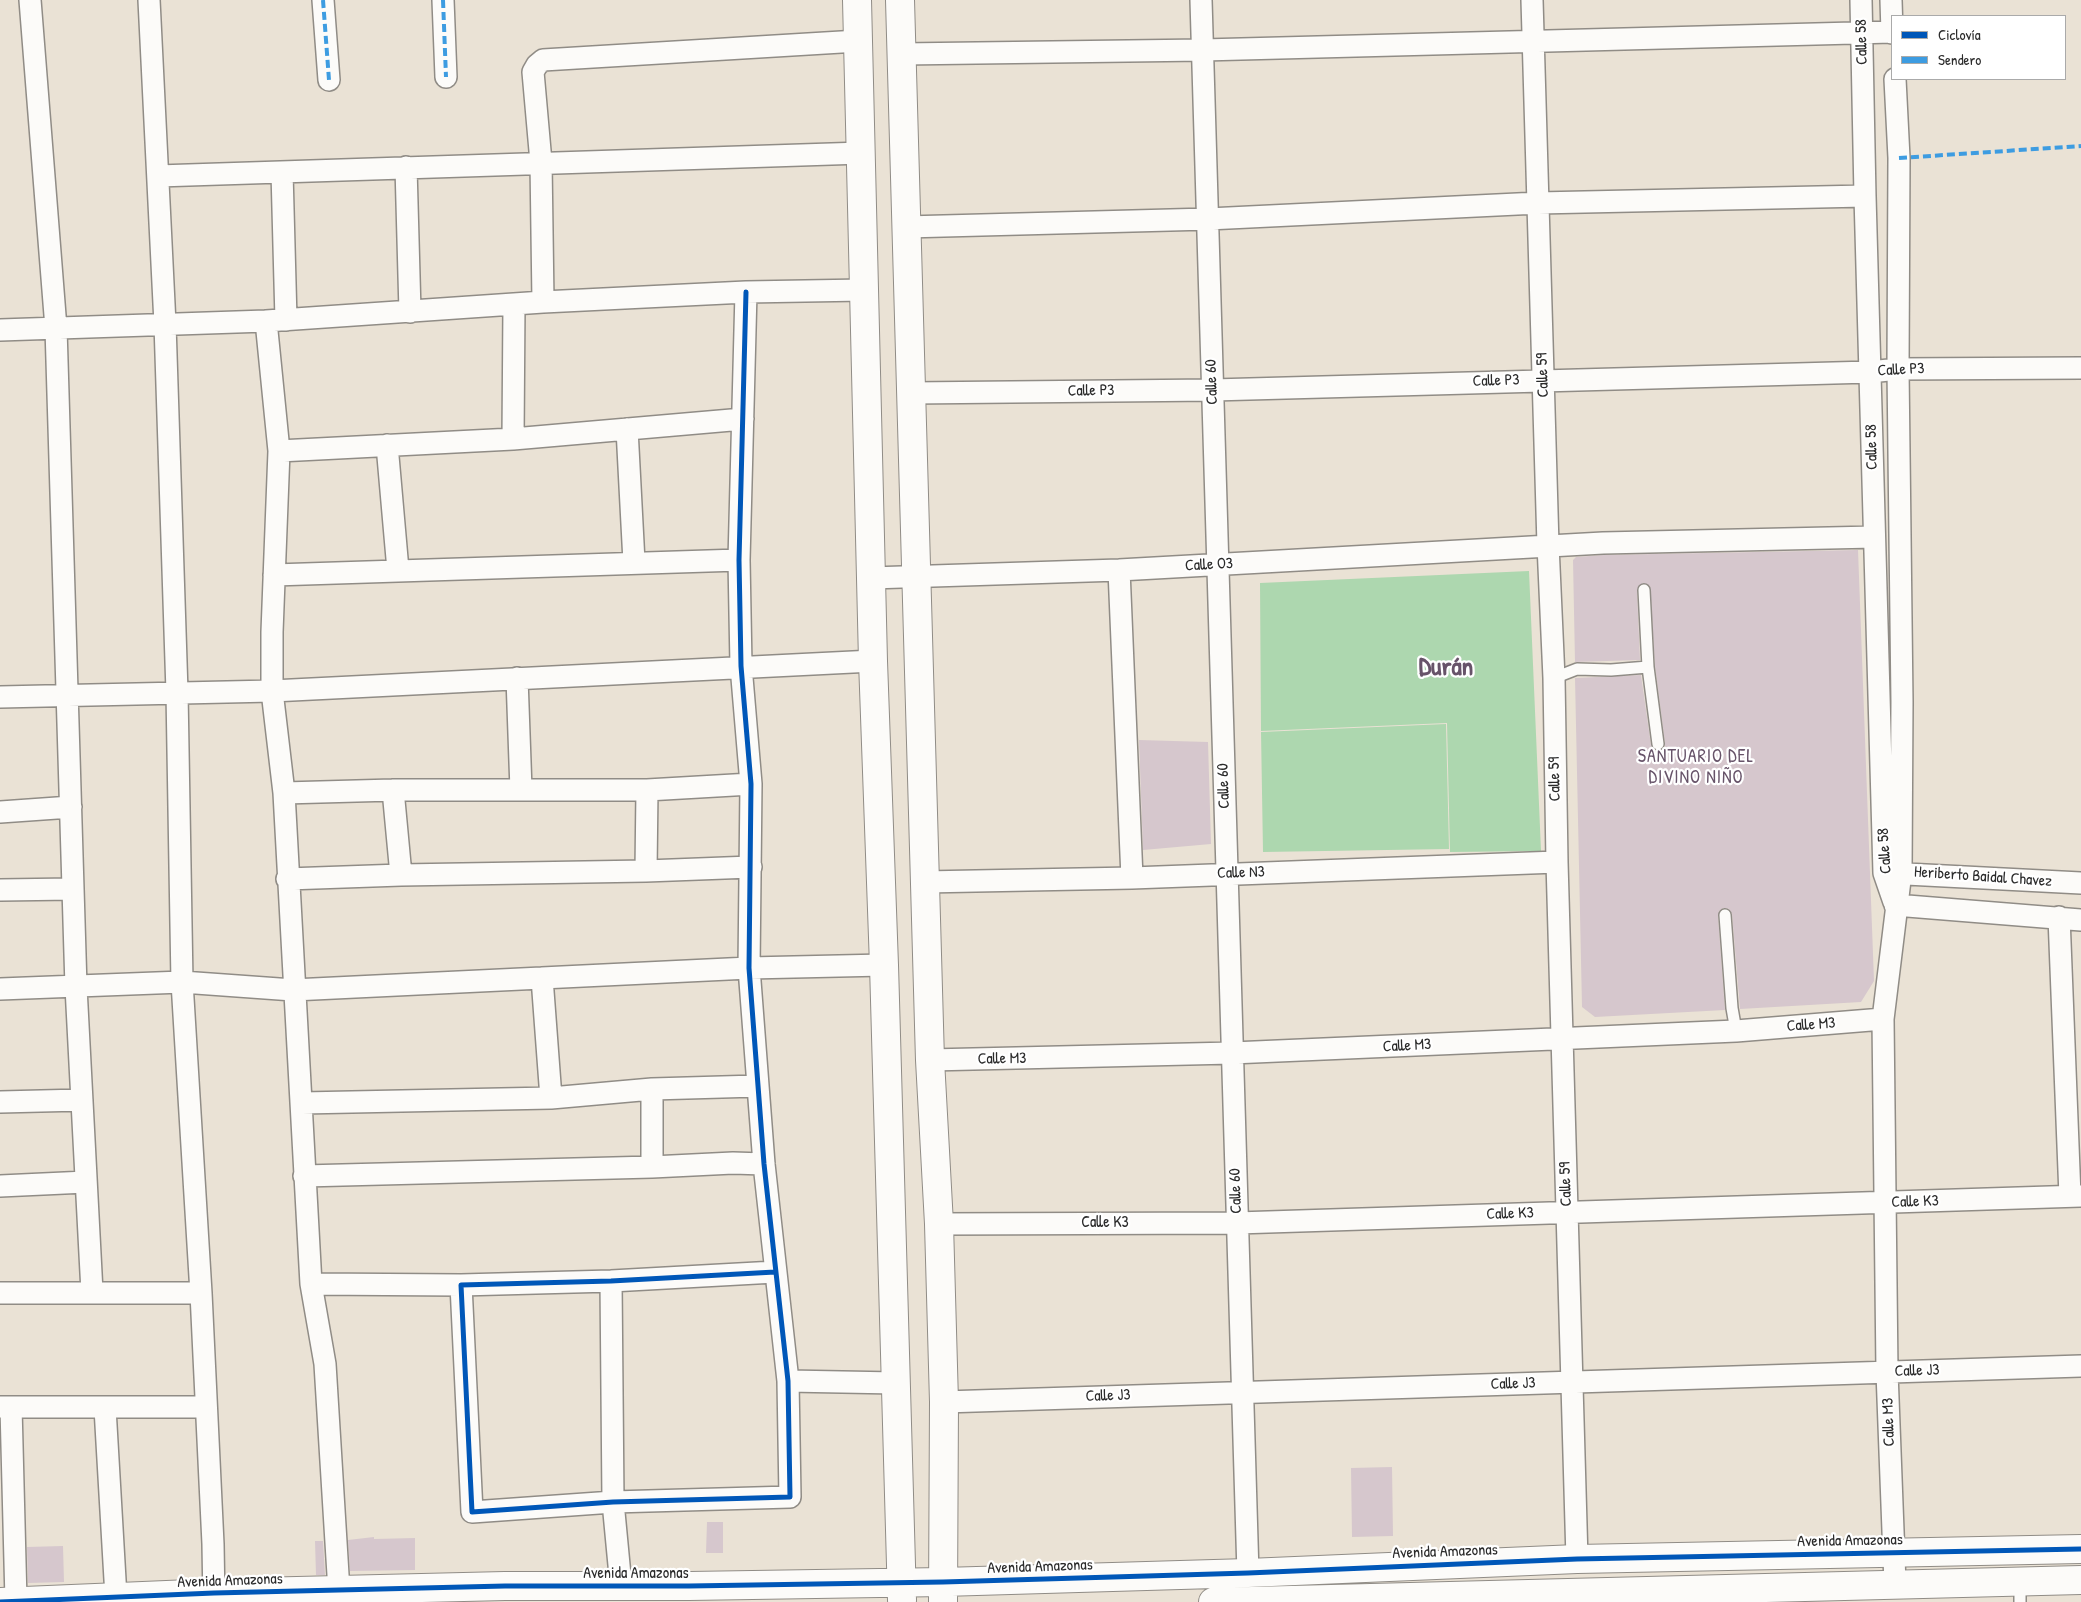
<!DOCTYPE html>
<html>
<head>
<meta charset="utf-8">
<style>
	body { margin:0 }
	#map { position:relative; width:2081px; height:1602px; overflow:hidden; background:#eae2d5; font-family:"Patrick Hand",sans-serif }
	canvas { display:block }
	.legend { position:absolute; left:1891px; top:15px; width:175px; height:65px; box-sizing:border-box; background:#fff; border:1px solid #aaa; margin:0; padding:6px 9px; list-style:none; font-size:15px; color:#2b2b2b }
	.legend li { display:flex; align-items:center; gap:10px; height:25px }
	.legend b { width:25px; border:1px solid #aaa }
</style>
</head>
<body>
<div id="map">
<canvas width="2081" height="1602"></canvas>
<ul class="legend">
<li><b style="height:6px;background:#0057b8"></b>Ciclovía</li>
<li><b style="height:6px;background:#3d9ce1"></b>Sendero</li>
</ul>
</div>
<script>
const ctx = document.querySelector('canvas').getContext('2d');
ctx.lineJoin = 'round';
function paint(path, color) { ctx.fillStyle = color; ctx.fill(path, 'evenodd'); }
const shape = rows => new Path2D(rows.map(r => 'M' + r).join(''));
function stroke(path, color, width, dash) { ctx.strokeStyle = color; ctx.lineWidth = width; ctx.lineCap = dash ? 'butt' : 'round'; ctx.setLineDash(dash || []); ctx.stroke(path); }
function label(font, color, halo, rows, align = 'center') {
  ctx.font = font + ' "Patrick Hand",sans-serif'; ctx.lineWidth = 4.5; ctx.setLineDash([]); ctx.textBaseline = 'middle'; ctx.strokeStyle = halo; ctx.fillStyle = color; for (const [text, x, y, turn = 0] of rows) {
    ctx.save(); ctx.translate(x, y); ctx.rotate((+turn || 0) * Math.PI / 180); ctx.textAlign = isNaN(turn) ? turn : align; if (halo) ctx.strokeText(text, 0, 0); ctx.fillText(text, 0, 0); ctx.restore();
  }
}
const green = shape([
	[1529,571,1541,851,1450,852,1447,723,1261,731,1260,583],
	[1446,724,1449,849,1263,852,1261,732]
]);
const building = shape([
	[1858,550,1874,981,1861,1002,1740,1009,1732,914,1729,909,1724,908,1719,911,1718,916,1725,1010,1595,1017,1582,1007,1575,678,1641,675,1651,745,1655,751,1659,751,1665,747,1665,743,1655,666,1650,586,1643,583,1637,590,1640,660,1575,662,1573,560,1576,557,1603,555],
	[1139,740,1208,742,1211,844,1143,850],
	[1392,1467,1393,1536,1352,1537,1351,1468],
	[707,1522,723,1522,723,1553,706,1553],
	[374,1537,374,1539,415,1538,415,1570,350,1571,348,1540],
	[315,1541,323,1541,325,1575,316,1575],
	[63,1546,64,1582,28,1583,27,1547]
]);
const service = shape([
	[1644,590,1648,667],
	[1554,678,1577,669,1611,670,1648,667,1658,744],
	[1725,915,1732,1008,1736,1031],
	[2020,1602,2020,1582]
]);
const minor = shape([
	[30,0,56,328,76,987,92,1292],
	[149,0,165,324,177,692,182,982,201,1293,213,1544,214,1602],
	[323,0,329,80],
	[443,0,446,77],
	[1201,0,1248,1573],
	[1532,0,1548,545,1554,678,1557,862,1577,1559],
	[1861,0,1865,196,1884,873,1894,902],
	[1891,0,1892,33],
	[902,54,1203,50,1892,32],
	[1895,79,1899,158,1898,369,1902,702,1901,872,1883,1019,1887,1372,1895,1584],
	[406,167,410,312],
	[282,172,286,320],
	[158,176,862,153],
	[906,227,1208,219,1538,203,1865,196],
	[746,292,739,560,741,666,751,784,749,968,764,1164,788,1381,790,1497,613,1502,472,1512,461,1285,611,1281,775,1272],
	[543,302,541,162,533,72,537,65,543,60,858,41],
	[266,321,279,451,272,632,272,691,284,793,311,1284,325,1364,339,1591],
	[0,330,266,321,543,302,746,292,864,290],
	[911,393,1213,390,1870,372,1898,369,2081,368],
	[627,429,634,562],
	[513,439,514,304],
	[387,445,398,570],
	[279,451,513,439,743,419],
	[1119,570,1132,878],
	[274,575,739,560],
	[871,578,1119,570,1603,543,1874,537],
	[517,678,521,790],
	[0,697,272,691,873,661],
	[393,790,401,875,646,871,751,867],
	[647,790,751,784],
	[284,793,393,790,647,790,646,871],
	[0,812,71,807],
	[1887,873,2081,883],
	[287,879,401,875],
	[924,882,1132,878,1557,862],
	[0,890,73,889],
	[1895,905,2081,920],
	[2059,917,2070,1196],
	[542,978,551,1098,652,1089],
	[0,989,182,982,293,990,749,968,884,965],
	[930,1060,1232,1053,1736,1031,1883,1019],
	[0,1102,82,1100],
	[302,1103,551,1098],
	[652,1167,652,1089,757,1086],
	[304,1176,652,1167,733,1163,764,1164],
	[0,1186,86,1182],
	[939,1224,1237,1223,2081,1196],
	[611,1281,613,1502,621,1586],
	[311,1284,461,1285],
	[0,1293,201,1293],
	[788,1381,896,1383],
	[944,1402,2081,1366],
	[0,1407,206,1407],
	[11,1407,16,1601],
	[105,1408,116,1597]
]);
const tertiary = shape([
	[857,0,873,661,884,965,902,1600],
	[900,0,930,1060,939,1224,944,1402,943,1602],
	[0,1602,214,1593,505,1586,689,1586,943,1582,1248,1573,1577,1559,2081,1549],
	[1213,1602,2081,1580]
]);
const quiet = shape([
	[323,0,329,80],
	[443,0,446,77],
	[1899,158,2081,146]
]);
const cycleway = shape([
	[746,292,739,560,741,666,751,784,749,968,764,1164,788,1381,790,1497,613,1502,472,1512,461,1285,611,1281,775,1272],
	[0,1602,214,1593,505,1586,689,1586,943,1582,1248,1573,1577,1559,2081,1549]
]);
const streetNames = [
	["Calle 58",1862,42,-91],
	["Calle P3",1901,370,-3],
	["Calle 59",1543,375,-92],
	["Calle P3",1496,381,-2],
	["Calle 60",1212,382,-92],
	["Calle P3",1091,391,-1],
	["Calle 58",1872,447,-91],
	["Calle O3",1209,565,-3],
	["Calle 59",1555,779,-91],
	["Calle 60",1224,786,-92],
	["Calle 58",1885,851,-94],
	["Calle N3",1241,873,-2],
	["Heriberto Baidal Chavez",1983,877,4],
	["Calle M3",1811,1025,-4],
	["Calle M3",1407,1046,-3],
	["Calle M3",1002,1059,-1],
	["Calle 59",1566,1184,-92],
	["Calle 60",1236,1191,-92],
	["Calle K3",1915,1202,-2],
	["Calle K3",1510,1214,-2],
	["Calle K3",1105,1223],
	["Calle J3",1917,1371,-2],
	["Calle J3",1513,1384,-2],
	["Calle J3",1108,1396,-2],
	["Calle M3",1889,1422,-92],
	["Avenida Amazonas",1850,1541,-1],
	["Avenida Amazonas",1445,1552,-2],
	["Avenida Amazonas",1040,1567,-2],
	["Avenida Amazonas",636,1574],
	["Avenida Amazonas",230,1581,-2]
];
const neighbourhoodNames = [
	["SANTUARIO DEL",1696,757],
	["DIVINO NIÑO",1696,778]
];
const townNames = [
	["Durán",1446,668]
];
paint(green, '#add7af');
paint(building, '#d6c7cd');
stroke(service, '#908c86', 14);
stroke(minor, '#908c86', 24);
stroke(tertiary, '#908c86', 30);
stroke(service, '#fcfbf9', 11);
stroke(minor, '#fcfbf9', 21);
stroke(tertiary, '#fcfbf9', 28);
stroke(quiet, '#3d9ce1', 4, [8, 4]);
stroke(cycleway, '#0057b8', 5);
label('16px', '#2b2b2b', '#fff', streetNames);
ctx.letterSpacing = '1px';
label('18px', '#675369', '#fff', neighbourhoodNames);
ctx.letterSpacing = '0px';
label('bold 26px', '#675369', '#fff', townNames);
</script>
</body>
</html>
